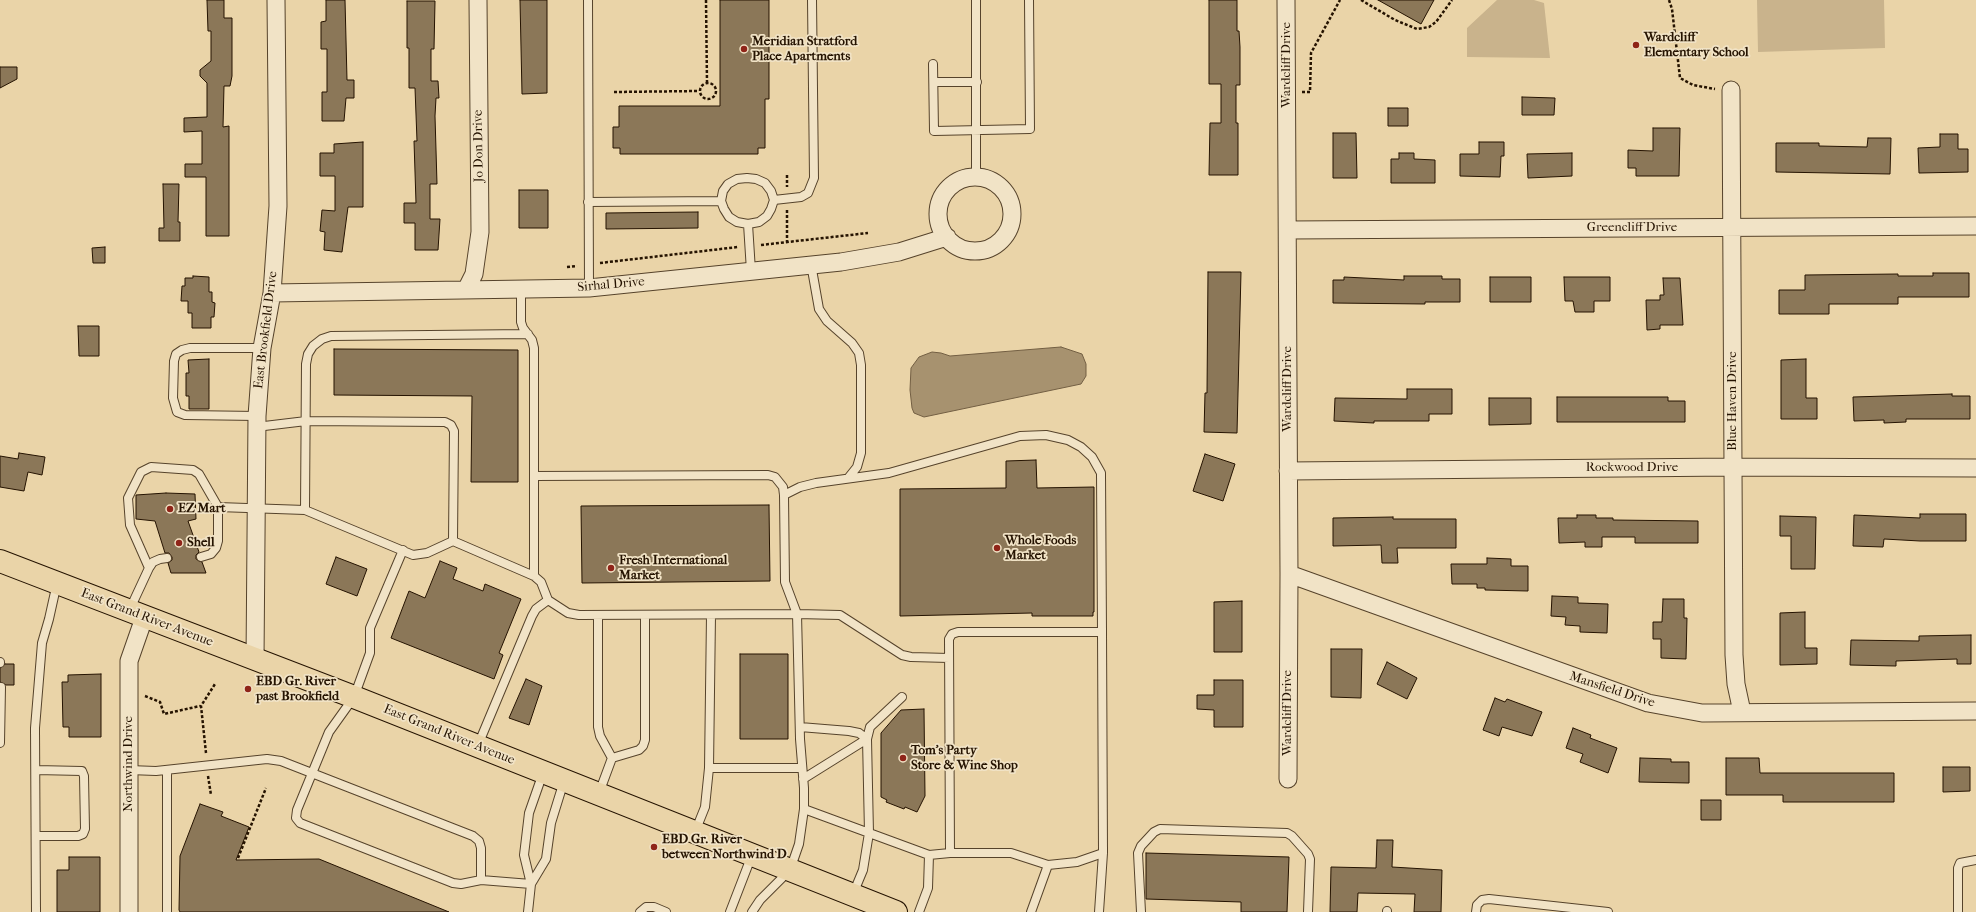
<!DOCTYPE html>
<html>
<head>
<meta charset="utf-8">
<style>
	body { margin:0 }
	canvas { display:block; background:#ead4a8 }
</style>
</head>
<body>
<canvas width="1976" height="912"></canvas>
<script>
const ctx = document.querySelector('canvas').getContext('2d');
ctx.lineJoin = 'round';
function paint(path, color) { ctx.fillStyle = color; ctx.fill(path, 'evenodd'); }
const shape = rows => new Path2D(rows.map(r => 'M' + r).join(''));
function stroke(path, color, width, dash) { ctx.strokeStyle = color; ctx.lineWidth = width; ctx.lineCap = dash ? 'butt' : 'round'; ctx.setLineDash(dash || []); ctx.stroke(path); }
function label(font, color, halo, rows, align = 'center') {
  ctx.font = font + ' "IM FELL French Canon",serif'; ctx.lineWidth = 3.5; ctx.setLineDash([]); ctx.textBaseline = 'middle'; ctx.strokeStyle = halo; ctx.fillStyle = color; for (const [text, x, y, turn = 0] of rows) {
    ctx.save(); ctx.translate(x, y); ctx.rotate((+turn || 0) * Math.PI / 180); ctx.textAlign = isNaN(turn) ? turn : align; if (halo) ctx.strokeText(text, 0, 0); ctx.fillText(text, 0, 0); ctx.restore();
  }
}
const green = shape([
	[1497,0,1534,0,1544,3,1550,58,1467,57,1467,28],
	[1757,0,1884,0,1885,48,1758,52]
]);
const water = shape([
	[1061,347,1082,354,1086,364,1086,376,1081,384,924,417,914,413,912,408,910,390,911,368,919,357,932,352,941,353,950,356,1061,347]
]);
const building = shape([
	[207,0,224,0,224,18,232,18,232,76,230,86,224,86,223,127,229,126,229,236,206,236,206,177,185,177,185,164,202,164,202,131,184,132,184,118,207,117,207,83,200,76,200,70,211,61,211,31,208,31,207,0],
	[326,0,345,0,347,80,354,80,354,98,346,98,344,121,322,121,322,92,327,92,327,49,321,49,321,22,326,21,326,0],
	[520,0,547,0,547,93,522,94,520,0],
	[720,0,769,0,769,99,765,99,765,148,758,148,758,154,620,154,620,148,613,148,613,127,619,127,619,106,720,106,720,0],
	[1209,0,1237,0,1237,31,1239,31,1240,47,1240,85,1236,85,1236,123,1238,123,1238,175,1209,175,1210,123,1221,123,1221,84,1209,84,1209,0],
	[1378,0,1434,0,1421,24,1378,0],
	[407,1,435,1,434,49,431,49,431,81,438,81,439,98,436,98,435,116,437,184,430,184,430,219,440,219,438,250,415,250,415,223,404,223,404,203,416,203,414,141,417,141,415,88,409,88,409,48,407,48,407,1],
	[0,67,17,67,17,79,0,88,0,67],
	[1522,97,1555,98,1554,115,1522,115,1522,97],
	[1388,108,1408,108,1408,126,1388,126,1388,108],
	[1653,128,1680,128,1679,176,1636,176,1636,168,1628,168,1628,150,1653,151,1653,128],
	[1333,133,1356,133,1357,178,1333,178,1333,133],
	[1940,134,1958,134,1958,149,1968,149,1968,172,1919,173,1918,148,1940,147,1940,134],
	[1868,138,1891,138,1890,174,1776,172,1776,143,1819,143,1819,146,1867,147,1868,138],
	[363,142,363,207,348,207,342,252,324,250,325,232,320,231,322,210,335,211,335,176,320,176,320,153,334,153,334,144,363,142],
	[1479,142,1504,142,1504,156,1501,156,1500,177,1460,176,1460,154,1479,154,1479,142],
	[1399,153,1414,153,1414,159,1435,160,1435,183,1391,183,1391,159,1399,159,1399,153],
	[1572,153,1572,176,1528,178,1527,154,1572,153],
	[163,184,179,184,178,222,180,222,180,241,159,241,159,228,164,228,163,184],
	[519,190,548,190,548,228,519,228,519,190],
	[698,212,698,228,606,229,606,213,698,212],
	[105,247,105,263,93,263,92,248,105,247],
	[1208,272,1241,272,1237,433,1204,432,1205,393,1207,393,1208,272],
	[1933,273,1969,273,1969,297,1898,297,1898,304,1829,304,1829,314,1779,314,1779,290,1805,290,1805,275,1898,274,1898,276,1933,276,1933,273],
	[193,276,209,277,209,292,212,292,212,302,215,303,214,317,211,317,211,328,192,328,192,313,188,313,188,301,181,301,182,286,185,286,185,278,193,278,193,276],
	[1404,276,1442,276,1442,279,1460,279,1460,302,1425,302,1425,304,1333,303,1333,280,1344,280,1344,277,1404,280,1404,276],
	[1490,277,1531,277,1531,302,1490,302,1490,277],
	[1564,277,1610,277,1610,301,1594,301,1594,312,1575,312,1573,301,1565,301,1564,277],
	[1663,278,1680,278,1683,325,1660,325,1660,329,1647,330,1646,300,1660,300,1660,295,1664,295,1663,278],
	[78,326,99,326,99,356,79,356,78,326],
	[334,349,518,350,518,482,471,482,472,396,334,395,334,349],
	[209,359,209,409,189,409,189,396,186,396,186,373,189,373,188,360,209,359],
	[1806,359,1806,398,1817,398,1817,419,1781,419,1781,360,1806,359],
	[1407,389,1452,389,1452,414,1429,414,1429,421,1374,421,1374,423,1334,421,1335,398,1407,399,1407,389],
	[1952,394,1952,396,1970,396,1970,419,1906,419,1906,422,1884,423,1884,420,1854,421,1853,397,1952,394],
	[1557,397,1668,397,1668,401,1685,401,1685,422,1557,422,1557,397],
	[1489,398,1531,398,1531,424,1489,425,1489,398],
	[19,453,45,457,42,475,28,472,24,491,0,487,0,456,18,459,19,453],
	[1205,454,1235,464,1223,501,1193,491,1205,454],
	[1036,460,1037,488,1094,487,1094,612,1093,612,1093,616,1032,616,1032,613,900,616,900,489,1006,488,1006,461,1036,460],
	[166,493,195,494,196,519,188,521,199,552,196,555,196,559,202,562,206,573,171,573,168,563,172,560,172,557,169,553,165,553,155,521,136,519,136,495,166,493],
	[769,505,770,581,582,583,581,506,769,505],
	[1920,514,1966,514,1966,541,1920,541,1884,539,1883,547,1853,546,1854,515,1920,518,1920,514],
	[1577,515,1596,515,1596,518,1613,518,1613,520,1698,521,1698,543,1635,543,1635,537,1602,537,1602,547,1585,547,1585,542,1559,543,1558,518,1577,518,1577,515],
	[1780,516,1816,517,1815,569,1791,569,1791,536,1780,536,1780,516],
	[1393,517,1393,519,1456,519,1456,548,1397,548,1398,563,1382,563,1381,545,1333,546,1333,518,1393,517],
	[336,557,367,569,357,596,326,584,336,557],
	[1487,558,1511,559,1511,566,1528,566,1528,591,1485,590,1485,588,1477,588,1477,584,1452,584,1451,564,1487,564,1487,558],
	[440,561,457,568,453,579,483,591,485,584,521,599,499,653,503,655,494,679,391,638,409,591,425,598,440,561],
	[1552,596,1578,597,1578,603,1608,604,1607,633,1580,632,1580,626,1565,625,1566,617,1551,616,1552,596],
	[1663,599,1684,599,1684,618,1687,618,1686,659,1661,658,1661,639,1653,639,1653,622,1662,622,1663,599],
	[1242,601,1242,652,1214,652,1214,602,1242,601],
	[1805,612,1805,648,1817,648,1817,664,1780,665,1780,613,1805,612],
	[1971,635,1971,664,1957,664,1957,659,1896,661,1896,666,1850,665,1851,640,1919,641,1919,636,1971,635],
	[1331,649,1362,649,1361,698,1331,697,1331,649],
	[740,654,788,654,788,739,740,739,740,654],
	[1387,662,1417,678,1407,699,1377,684,1387,662],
	[5,664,14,664,14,685,6,685,0,682,0,668,5,664],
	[101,674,101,737,69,737,69,727,63,727,62,682,68,682,68,675,101,674],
	[526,679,542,686,529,725,509,718,526,679],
	[1214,680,1243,680,1243,727,1214,727,1214,710,1197,709,1197,695,1214,695,1214,680],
	[1495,698,1505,702,1507,699,1542,712,1532,736,1502,727,1499,736,1483,730,1495,698],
	[924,709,925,796,917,812,905,807,904,809,886,802,887,800,881,797,881,733,901,710,924,709],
	[1573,728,1591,735,1590,738,1617,748,1608,773,1580,762,1583,754,1566,748,1573,728],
	[1640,758,1671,759,1671,762,1689,762,1689,783,1639,782,1640,758],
	[1726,758,1759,758,1760,773,1894,773,1894,802,1783,802,1783,795,1726,795,1726,758],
	[1943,767,1970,767,1970,791,1943,792,1943,767],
	[1701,800,1721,800,1721,820,1701,820,1701,800],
	[200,804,223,812,221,816,249,827,236,860,319,859,449,912,180,912,179,910,180,856,200,804],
	[1377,840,1393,840,1392,867,1442,870,1441,912,1414,912,1415,894,1358,893,1357,912,1330,912,1331,867,1376,868,1377,840],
	[1146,853,1289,857,1287,912,1241,912,1241,902,1146,899,1146,853],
	[69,857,100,857,100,912,57,912,57,870,69,870,69,857]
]);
const path = shape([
	[706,0,707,83],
	[1361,0,1395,20,1417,29,1429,27,1436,22,1452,0],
	[1669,0,1672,9,1680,78,1693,85,1715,89],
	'700 91a8 8 0 1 1 16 0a8 8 0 1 1-16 0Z',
	[614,92,699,91],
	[1302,92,1310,92,1311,53,1340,0],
	[787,175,787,187],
	[787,210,787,242],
	[761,245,868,233],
	[600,263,738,247],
	[567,267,577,266],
	[145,696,160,702,164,714,200,706],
	[206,753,201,706,215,684],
	[208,776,211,795],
	[238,858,266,788]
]);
const service = shape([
	[588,0,589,288],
	[976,0,976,177],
	[933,64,934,131,1030,129,1029,0],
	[934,82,977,82],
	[747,178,756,179,765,183,771,191,774,200,771,209,767,216,759,222,748,224,737,222,729,217,724,209,721,201,723,191,728,184,737,179,747,178],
	[774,200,801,197,808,193,814,178,812,0],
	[588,202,721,201],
	[748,224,751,271],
	[811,264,819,309,827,321,852,343,859,353,861,365,861,453,857,467,849,477],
	[521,290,521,322,523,328,532,340,534,348,534,576],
	[257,416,185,415,177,412,173,398,174,361,176,354,182,350,190,348,262,348],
	[256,427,306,421,445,422,451,425,454,431,453,541],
	[784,495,800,487,816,483,889,473,1020,436,1046,435,1068,440,1081,447,1092,457,1101,473,1102,632],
	[305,510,306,364,308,354,313,346,322,339,331,336,528,334],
	[403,550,370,628,370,653,354,697,329,732,297,810,296,818,300,823,453,883,461,884,481,880,531,884],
	[201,557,211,554,216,548,218,541,218,507],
	[149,568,153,562,160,559,167,558],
	[129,611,149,568,130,525,128,498,141,472,151,467,193,470,199,474,218,507,305,510,413,555,427,553,453,541,534,576,541,582,548,600],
	[598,615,598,727,600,736,612,758],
	[0,662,0,663],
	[800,727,849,731,859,733,867,739,869,833,863,870,853,894],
	[0,743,1,687],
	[478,745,532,616,536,609,548,600,568,613,579,615,797,614,785,582,784,495,783,487,775,477,768,475,534,476],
	[709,768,802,768],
	[36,770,82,771,84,776,85,829,83,834,78,836,37,836],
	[129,770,156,771,267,759,281,761,473,836,479,841,481,848,481,880],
	[167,770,167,912],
	[803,779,867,739,870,727,902,697],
	[599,793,612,758,639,750,643,746,645,740,645,615],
	[804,809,929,855,950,853],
	[695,832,705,807,709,768,711,615],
	[1048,865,1077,862,1103,853],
	[531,884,524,855,529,813,543,773],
	[36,912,35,728,42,643,49,619,57,583],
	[528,912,531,884,546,859,551,823,564,781],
	[640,912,646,907,654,907,666,912],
	[730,912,752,855],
	[752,912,760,900,790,870,799,844,804,809,804,788,800,739,797,614,840,615,902,655,911,657,949,658],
	[919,912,928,888,929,855],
	[1031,912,1048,865,1011,853,950,853,949,639,952,634,958,632,1102,632,1103,853,1099,912],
	[1141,912,1138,853,1141,846,1154,832,1160,829,1287,833,1292,836,1308,854,1310,859,1308,912],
	[1387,912,1387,911],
	[1476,912,1477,905,1482,900,1489,899,1608,912],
	[1958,912,1958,868,1960,863,1976,860]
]);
const minor = shape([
	[1286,0,1289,574,1288,779],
	[1731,90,1734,655,1736,684,1742,712],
	'938 214a37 37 0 1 1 74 0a37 37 0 1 1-74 0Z',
	[1288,230,1976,226],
	[466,290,474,274,480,232,478,0],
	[272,293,589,288,841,262,899,252,947,237],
	[1288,471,1733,467,1976,468],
	[1289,574,1648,703,1702,713,1976,711],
	[255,660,257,416,262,348,272,293,278,206,276,0],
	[129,912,129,661,144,618]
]);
const primary = shape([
	[0,561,354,697,896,912]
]);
const markers = [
	[1636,45,4,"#8f2418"],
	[744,49,4,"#8f2418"],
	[170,509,4,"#8f2418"],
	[179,543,4,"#8f2418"],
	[997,548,4,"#8f2418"],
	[611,568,4,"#8f2418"],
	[248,689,4,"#8f2418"],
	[903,758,4,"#8f2418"],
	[654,847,4,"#8f2418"]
];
const poiNames = [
	["Wardcliff",1644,38],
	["Elementary School",1644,53],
	["Meridian Stratford",752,42],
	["Place Apartments",752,57],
	["EZ Mart",178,509],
	["Whole Foods",1005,541],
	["Market",1005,556],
	["Shell",187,543],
	["Fresh International",619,561],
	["Market",619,576],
	["EBD Gr. River",256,682],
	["past Brookfield",256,697],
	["Tom's Party",911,751],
	["Store & Wine Shop",911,766],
	["EBD Gr. River",662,840],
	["between Northwind D",662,855]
];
const streetNames = [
	["Wardcliff Drive",1287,65,-90],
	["Jo Don Drive",479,146,-91],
	["Greencliff Drive",1632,228],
	["Sirhal Drive",611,285,-5],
	["East Brookfield Drive",266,330,-83],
	["Wardcliff Drive",1288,389,-90],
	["Blue Haven Drive",1733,401,-90],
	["Rockwood Drive",1632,468],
	["East Grand River Avenue",147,618,21],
	["Mansfield Drive",1612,690,18],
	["Wardcliff Drive",1288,713,-90],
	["East Grand River Avenue",449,735,22],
	["Northwind Drive",129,764,-90]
];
paint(green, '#c9b38c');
paint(water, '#a7926f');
stroke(water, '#735f43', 1);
paint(building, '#8b7758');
stroke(building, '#251301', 1);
stroke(service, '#56432b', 10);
stroke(minor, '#56432b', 19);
stroke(primary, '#251301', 24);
stroke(path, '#251301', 2.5, [3, 2]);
stroke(service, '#f1e3c6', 8);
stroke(minor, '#f1e3c6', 17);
stroke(primary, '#ead4a8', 22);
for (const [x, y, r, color] of markers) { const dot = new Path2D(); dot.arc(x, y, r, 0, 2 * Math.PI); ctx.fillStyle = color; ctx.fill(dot); stroke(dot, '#f1e3c6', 1.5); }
label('bold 13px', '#251301', '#f1e3c6', poiNames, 'left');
label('13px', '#251301', '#f1e3c6', streetNames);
</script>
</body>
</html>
